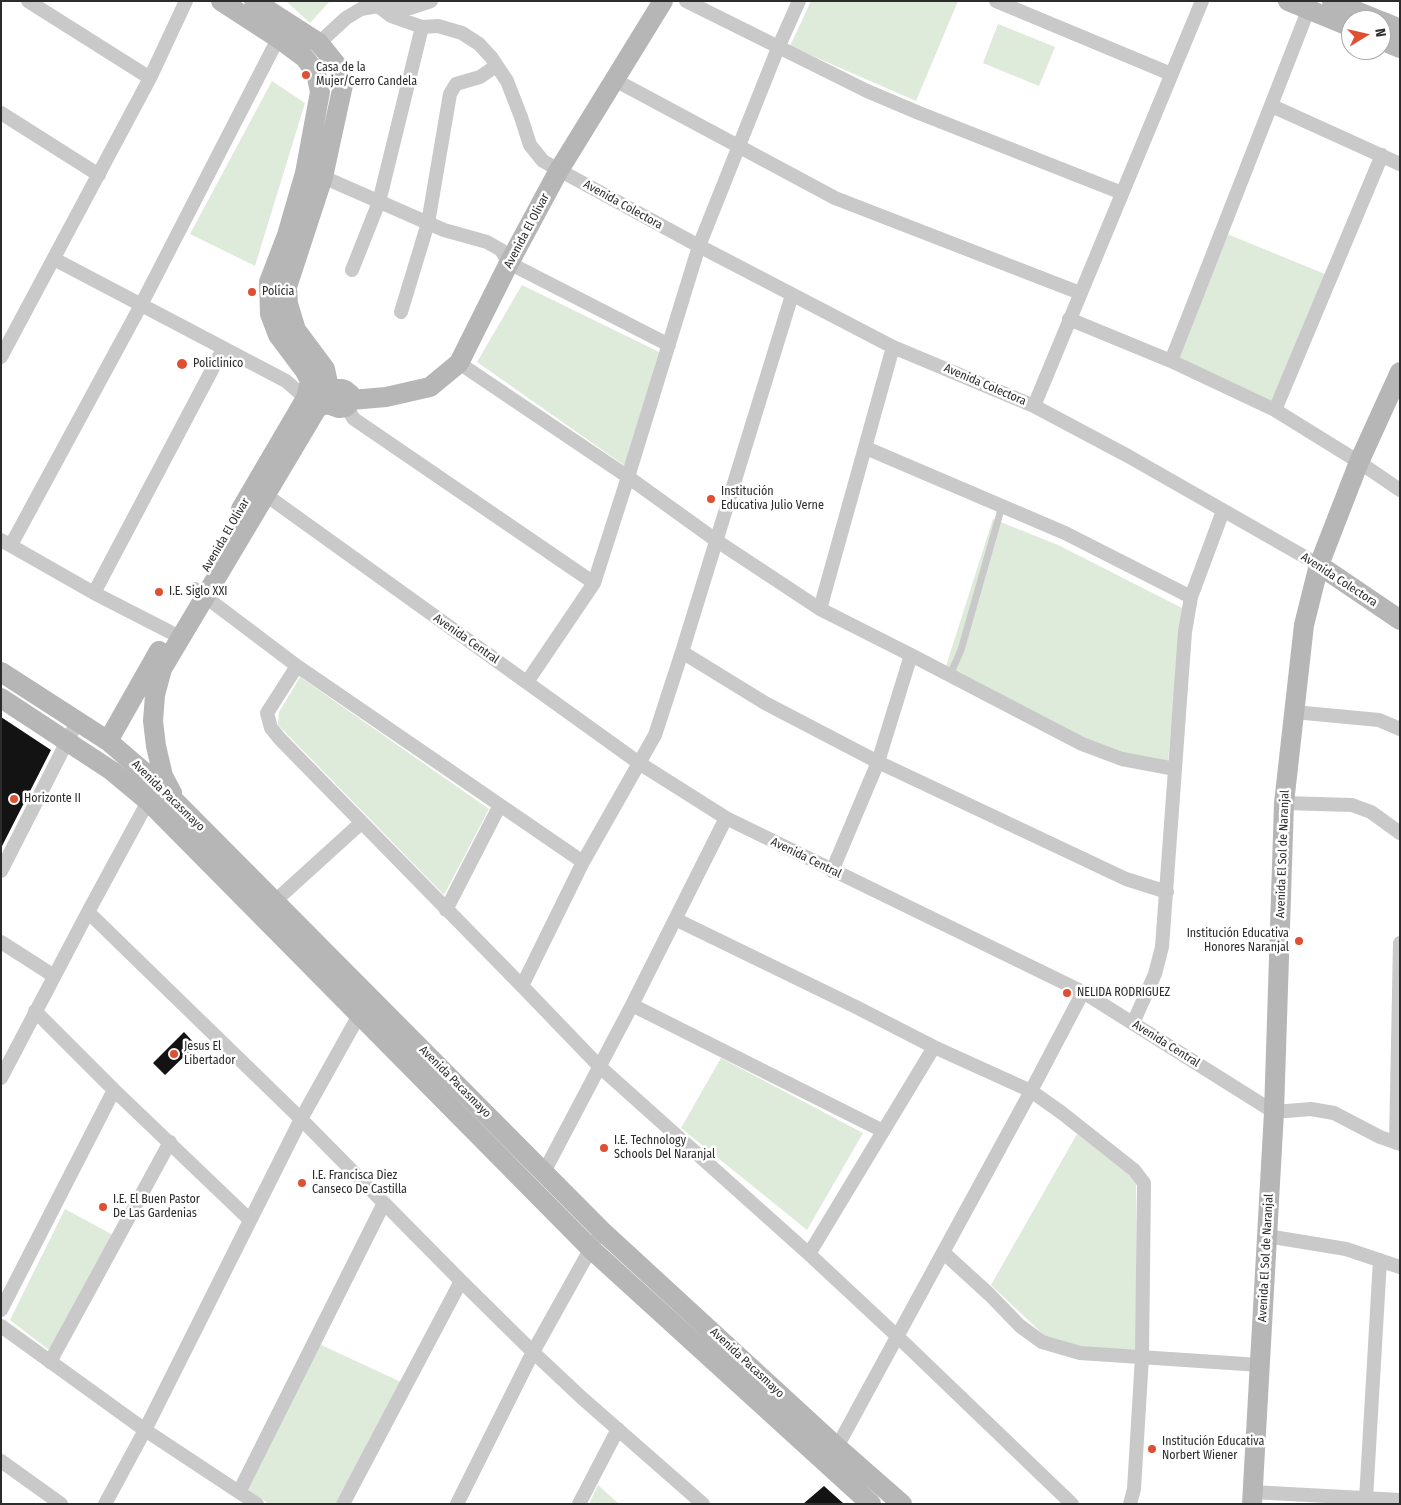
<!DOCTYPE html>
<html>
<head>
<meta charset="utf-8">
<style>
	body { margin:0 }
	#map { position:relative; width:1401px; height:1505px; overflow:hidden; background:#fff; font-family:"Fira Sans Condensed",sans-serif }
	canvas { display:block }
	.frame { position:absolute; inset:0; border:2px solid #2c2c2c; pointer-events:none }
	.north { position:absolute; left:1341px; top:10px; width:50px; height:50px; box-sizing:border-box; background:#fff; border:1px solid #ababab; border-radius:50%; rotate:81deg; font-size:14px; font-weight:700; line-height:20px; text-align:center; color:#2c2c2c }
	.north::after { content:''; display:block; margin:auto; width:18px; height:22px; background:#de4f33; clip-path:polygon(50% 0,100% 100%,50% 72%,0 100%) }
</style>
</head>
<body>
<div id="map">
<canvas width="1401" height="1505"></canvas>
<div class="frame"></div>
<div class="north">N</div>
</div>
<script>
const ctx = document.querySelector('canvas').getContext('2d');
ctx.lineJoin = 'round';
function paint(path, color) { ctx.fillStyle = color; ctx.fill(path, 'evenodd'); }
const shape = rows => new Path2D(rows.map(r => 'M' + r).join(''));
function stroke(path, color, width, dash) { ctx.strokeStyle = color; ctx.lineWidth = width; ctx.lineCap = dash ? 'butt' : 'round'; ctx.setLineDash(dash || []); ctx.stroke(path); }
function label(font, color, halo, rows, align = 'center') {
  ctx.font = font + ' "Fira Sans Condensed",sans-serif'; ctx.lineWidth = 5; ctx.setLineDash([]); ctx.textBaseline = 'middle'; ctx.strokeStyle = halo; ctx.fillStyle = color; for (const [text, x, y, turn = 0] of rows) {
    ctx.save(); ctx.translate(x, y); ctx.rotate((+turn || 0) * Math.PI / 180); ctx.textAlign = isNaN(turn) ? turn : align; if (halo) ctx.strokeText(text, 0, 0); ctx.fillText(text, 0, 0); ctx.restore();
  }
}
const green = shape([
	[286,1,330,1,310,23],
	[811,1,958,1,916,101,790,46],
	[998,24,1055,47,1039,86,983,63],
	[272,81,305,103,255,266,190,234],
	[1227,234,1325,274,1271,402,1179,359],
	[522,285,659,352,625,466,477,362],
	[993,519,1058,545,1182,608,1168,761,1125,753,1083,738,946,666],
	[300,677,489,809,444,895,278,725,279,712],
	[721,1058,863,1133,807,1230,681,1128],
	[1077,1134,1128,1174,1136,1184,1137,1350,1079,1347,1046,1337,991,1285],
	[65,1209,113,1235,53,1353,10,1320],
	[319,1344,401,1382,335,1504,269,1504,247,1489],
	[598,1485,619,1504,589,1504]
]);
const building = shape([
	[1,717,51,750,1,848],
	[184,1032,196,1045,165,1075,153,1063],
	[824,1486,844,1504,803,1504]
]);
const lane = shape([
	[950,675,961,650,1002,506]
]);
const street = shape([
	[28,1,150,78],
	[686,1,867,91,919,113,1122,193],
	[996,1,1171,74],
	[378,6,391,16,422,27,438,26,462,33,479,44,491,57,507,81,521,117,530,145,543,161,559,170,699,246,893,347,1034,406,1128,456,1319,565],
	[319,43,346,18,361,9,378,6,410,8,431,1],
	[615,80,835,198,1080,293],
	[1272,106,1400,164],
	[1,113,99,175],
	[323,177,444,230,487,242,501,250,509,263,669,345],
	[54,259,286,381,310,402],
	[352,270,379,202,422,27],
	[401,312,428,223,450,94,456,84,480,77,496,66],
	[1069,319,1171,361,1275,410,1359,462,1400,490],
	[1,357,150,78,186,1],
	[1171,361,1311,3],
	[459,363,628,477,717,541,820,609,911,655,1082,744,1122,759,1175,769],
	[1034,406,1202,1],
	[346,407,354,419,594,583],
	[1275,410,1382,155],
	[866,448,1065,533,1191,597],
	[259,490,639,763,726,818,1083,992,1274,1112,1311,1109,1334,1113,1380,1137,1400,1144],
	[1,540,94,593,170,632],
	[11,545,141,305,282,31],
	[195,589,297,666,583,862],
	[94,593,223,349],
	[820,609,893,347],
	[682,652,765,703,878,762,1126,879,1167,892],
	[297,666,267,713,271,728,280,739,522,986,600,1067,809,1254,898,1337,1072,1504],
	[527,682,594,583,628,477,699,246,778,48,799,1],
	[1294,712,1379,720,1400,729],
	[1284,803,1352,805,1371,812,1400,833],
	[1,871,77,722],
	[832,871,878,762,911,655],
	[275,901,361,823],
	[446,910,500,805],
	[88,912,301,1119,461,1281,533,1352,582,1398,703,1504],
	[675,919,856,1007,934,1047,1031,1091,1062,1113,1134,1170,1144,1183,1142,1357,1134,1489,1130,1504],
	[1,942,54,976],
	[522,986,583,862,655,735,682,652,792,295],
	[632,1005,883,1131],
	[35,1011,114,1090,250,1220],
	[1133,1023,1155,974,1162,947,1185,632,1191,597,1223,511],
	[1,1078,88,912,152,794],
	[1396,1143,1400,943],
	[544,1172,632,1005,726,818],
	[1267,1236,1346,1249,1400,1267],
	[944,1253,990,1295,1020,1326,1042,1342,1080,1353,1260,1365],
	[809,1254,934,1047],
	[1,1310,114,1090],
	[1,1326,145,1430,257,1504],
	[50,1362,170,1142],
	[837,1447,1031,1091,1083,992],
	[1,1461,61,1504],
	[239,1492,384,1203],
	[1252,1492,1400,1500],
	[1366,1499,1380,1260],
	[105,1504,145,1430,301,1119,363,1008],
	[343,1504,461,1281],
	[457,1504,533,1352,595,1241],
	[579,1504,618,1429]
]);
const secondary = shape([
	[221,1,278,38,305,58,316,73,320,92,305,173,287,235,269,282,270,314,278,335,305,371,310,381,306,398,241,509],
	[1288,1,1351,27],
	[1332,1,1378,20],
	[1381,21,1400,29],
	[1381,40,1400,48],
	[314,393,322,389,342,389,345,390,350,394,350,403,346,407,339,408,328,404,318,407],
	[351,400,386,397,430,387,459,363,509,263,559,170,663,1],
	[1319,565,1400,620],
	[1,672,108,741,157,783,601,1230,837,1447,902,1504],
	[1,698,112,771,148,801,590,1248,871,1504],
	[108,741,159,651],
	[172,793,163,776,156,746,153,721,155,695,162,669,322,400,328,383,325,369,296,330,288,304,287,287,323,177,343,85,340,69,319,43,254,1],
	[1252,1504,1274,1112,1284,803,1304,625,1319,565,1359,462,1400,372]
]);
const markers = [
	[306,75,5,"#de4f33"],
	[252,292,5,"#de4f33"],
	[182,364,6,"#de4f33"],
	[711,499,5,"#de4f33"],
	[159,592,5,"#de4f33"],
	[14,799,5,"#de4f33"],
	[1299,941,5,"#de4f33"],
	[1067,993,5,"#de4f33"],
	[174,1054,5,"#de4f33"],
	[604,1148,5,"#de4f33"],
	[302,1183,5,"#de4f33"],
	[103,1207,5,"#de4f33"],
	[1152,1449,5,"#de4f33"]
];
const poiNames = [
	["Casa de la",316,68],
	["Mujer/Cerro Candela",316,82],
	["Policia",262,292],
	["Policlinico",193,364],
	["Institución",721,492],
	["Educativa Julio Verne",721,506],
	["I.E. Siglo XXI",169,592],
	["Horizonte II",24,799],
	["Institución Educativa",1289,934,"right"],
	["Honores Naranjal",1289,948,"right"],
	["NELIDA RODRIGUEZ",1077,993],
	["Jesus El",184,1047],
	["Libertador",184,1061],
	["I.E. Technology",614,1141],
	["Schools Del Naranjal",614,1155],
	["I.E. Francisca Diez",312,1176],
	["Canseco De Castilla",312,1190],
	["I.E. El Buen Pastor",113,1200],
	["De Las Gardenias",113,1214],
	["Institución Educativa",1162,1442],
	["Norbert Wiener",1162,1456]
];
const streetNames = [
	["Avenida Colectora",623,205,29],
	["Avenida El Olivar",527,231,-62],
	["Avenida Colectora",985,385,23],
	["Avenida El Olivar",226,535,-60],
	["Avenida Colectora",1339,580,33],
	["Avenida Central",466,639,35],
	["Avenida Pacasmayo",168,796,44],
	["Avenida El Sol de Naranjal",1283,854,-88],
	["Avenida Central",806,858,26],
	["Avenida Central",1166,1044,32],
	["Avenida Pacasmayo",455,1082,45],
	["Avenida El Sol de Naranjal",1266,1258,-87],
	["Avenida Pacasmayo",747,1363,43]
];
paint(green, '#deeada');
paint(building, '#131313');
stroke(lane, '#c9c9c9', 7);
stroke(street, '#c9c9c9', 14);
stroke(secondary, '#b6b6b6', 20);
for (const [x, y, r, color] of markers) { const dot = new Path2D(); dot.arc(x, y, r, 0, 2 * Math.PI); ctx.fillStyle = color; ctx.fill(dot); stroke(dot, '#fff', 2); }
label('12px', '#2c2c2c', '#fff', poiNames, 'left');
label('12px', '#2c2c2c', '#fff', streetNames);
</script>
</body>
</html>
